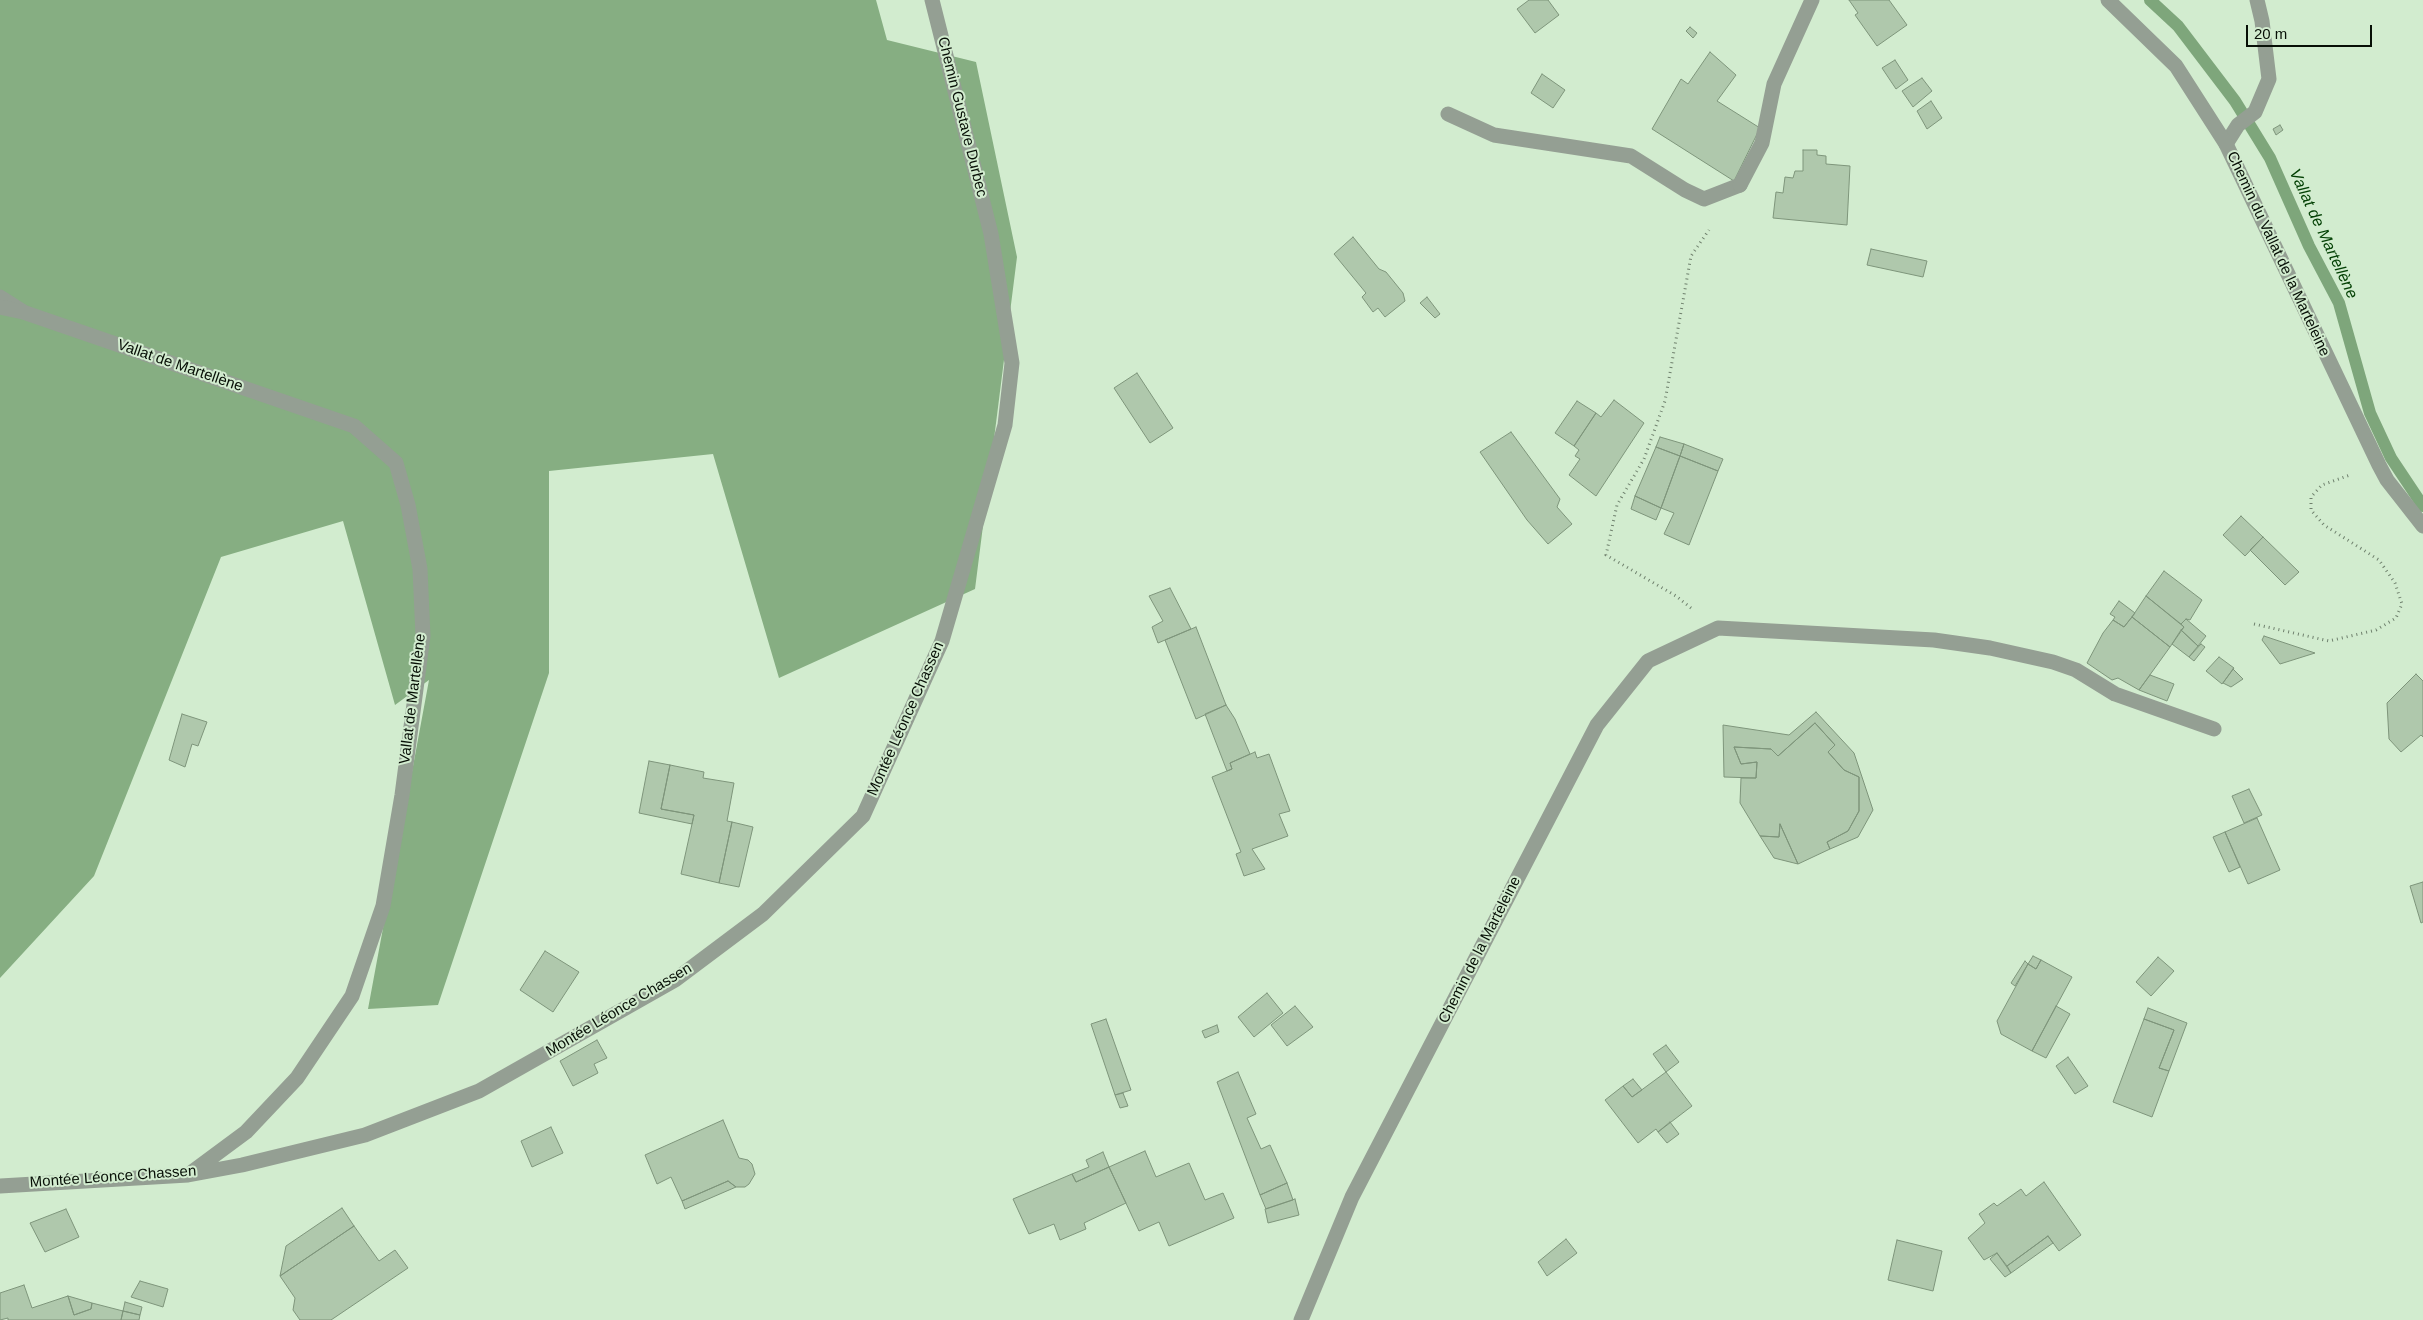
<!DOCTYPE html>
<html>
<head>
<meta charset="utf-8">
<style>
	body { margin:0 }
	#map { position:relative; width:2423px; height:1320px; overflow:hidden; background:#d2eccf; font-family:Helvetica,sans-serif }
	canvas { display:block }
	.scale { position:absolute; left:2246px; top:25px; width:126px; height:22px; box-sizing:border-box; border:2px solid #070f06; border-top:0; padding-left:6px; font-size:15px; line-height:18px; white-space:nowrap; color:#070f06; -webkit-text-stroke:4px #d2eccf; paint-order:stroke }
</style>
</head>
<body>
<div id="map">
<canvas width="2423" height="1320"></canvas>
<div class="scale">20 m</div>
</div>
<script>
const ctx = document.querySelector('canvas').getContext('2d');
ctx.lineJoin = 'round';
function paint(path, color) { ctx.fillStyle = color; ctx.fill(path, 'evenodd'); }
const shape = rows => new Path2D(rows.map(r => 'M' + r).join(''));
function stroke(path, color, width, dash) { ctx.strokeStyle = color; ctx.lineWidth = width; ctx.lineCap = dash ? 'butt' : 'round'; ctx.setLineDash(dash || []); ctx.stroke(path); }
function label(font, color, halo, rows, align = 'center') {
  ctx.font = font + ' Helvetica,sans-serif'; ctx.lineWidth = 4; ctx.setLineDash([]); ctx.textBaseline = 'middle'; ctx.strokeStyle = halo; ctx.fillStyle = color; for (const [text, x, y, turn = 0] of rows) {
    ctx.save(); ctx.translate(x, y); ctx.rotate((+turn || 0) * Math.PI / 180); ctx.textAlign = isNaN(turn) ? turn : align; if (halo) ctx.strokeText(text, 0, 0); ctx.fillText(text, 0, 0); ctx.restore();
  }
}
const forest = shape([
	[0,0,876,0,887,40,976,62,1017,257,975,589,779,678,713,454,549,471,549,673,438,1005,368,1009,429,680,395,705,343,521,221,557,94,876,0,978]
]);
const stream = shape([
	[2150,0,2178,26,2235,101,2270,158,2309,246,2339,303,2370,413,2391,458,2423,506]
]);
const building = shape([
	[1529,0,1548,0,1559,15,1535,33,1517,9,1529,0],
	[1849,0,1889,0,1907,25,1877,46,1855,15,1858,13,1849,0],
	[1690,27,1697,33,1693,38,1686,31,1690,27],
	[1710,52,1736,75,1717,101,1760,128,1734,181,1652,129,1681,79,1688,84,1710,52],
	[1895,60,1908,80,1896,89,1882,68,1895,60],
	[1542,74,1565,90,1553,108,1531,93,1542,74],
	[1922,78,1932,91,1913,107,1902,91,1922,78],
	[1931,101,1942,118,1927,129,1917,111,1931,101],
	[2280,125,2283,130,2276,135,2273,129,2280,125],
	[1803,150,1817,150,1817,155,1826,156,1826,164,1850,166,1847,225,1773,218,1776,192,1783,193,1785,177,1793,178,1795,171,1803,171,1803,150],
	[1353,237,1379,269,1386,272,1403,293,1405,301,1385,317,1378,308,1373,312,1362,297,1366,293,1334,254,1353,237],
	[1871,249,1927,261,1923,277,1867,265,1871,249],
	[1427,297,1440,314,1435,318,1420,303,1427,297],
	[1137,373,1173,428,1150,443,1114,388,1137,373],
	[1614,400,1644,423,1596,496,1569,475,1580,459,1575,456,1579,450,1574,446,1596,413,1601,417,1614,400],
	[1577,401,1596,413,1574,446,1555,433,1577,401],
	[1511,432,1560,499,1557,507,1572,524,1548,544,1527,520,1480,452,1511,432],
	[1660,437,1684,444,1680,456,1656,447,1660,437],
	[1684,444,1723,459,1718,471,1680,456,1684,444],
	[1656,447,1680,456,1661,508,1635,496,1656,447],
	[1680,456,1718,471,1689,545,1664,534,1674,513,1661,508,1680,456],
	[1635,496,1661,508,1656,520,1631,509,1635,496],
	[2241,516,2263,537,2245,556,2223,535,2241,516],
	[2263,537,2299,572,2285,585,2250,550,2263,537],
	[2164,571,2202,600,2190,620,2186,619,2181,624,2146,596,2164,571],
	[1170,588,1191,629,1158,643,1152,627,1163,621,1149,596,1170,588],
	[2146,596,2184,627,2170,647,2132,617,2146,596],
	[2119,601,2135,613,2124,627,2113,620,2115,617,2110,614,2119,601],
	[2132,617,2170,647,2139,690,2118,678,2112,680,2087,663,2103,633,2113,620,2124,627,2132,617],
	[2186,619,2206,636,2198,646,2181,630,2184,627,2181,624,2186,619],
	[1196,627,1226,705,1196,719,1165,640,1196,627],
	[2181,630,2198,646,2189,657,2172,644,2181,630],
	[2264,636,2315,653,2280,664,2262,640,2264,636],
	[2201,644,2205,647,2194,661,2189,657,2201,644],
	[2219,657,2234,668,2222,684,2206,671,2219,657],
	[2233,669,2243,679,2231,687,2223,683,2233,669],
	[2416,674,2423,681,2423,737,2421,735,2401,752,2389,739,2387,703,2416,674],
	[2150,675,2174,684,2167,701,2139,690,2150,675],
	[1226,705,1235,719,1250,754,1230,763,1232,769,1227,771,1205,714,1226,705],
	[1816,712,1854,753,1873,810,1858,837,1830,849,1827,842,1848,831,1859,811,1859,777,1844,770,1828,752,1835,745,1815,723,1778,756,1771,749,1734,747,1741,764,1757,762,1756,778,1724,777,1723,725,1789,735,1816,712],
	[182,714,207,722,198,746,192,744,185,767,169,760,182,714],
	[1815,723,1835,745,1828,752,1844,770,1859,777,1859,811,1848,831,1827,842,1830,849,1798,864,1780,824,1779,837,1760,836,1740,803,1741,778,1756,778,1757,762,1741,764,1734,747,1771,749,1778,756,1815,723],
	[1255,752,1257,758,1269,754,1290,811,1279,814,1288,836,1252,849,1265,869,1244,876,1236,854,1241,852,1212,777,1232,769,1230,763,1255,752],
	[649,761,670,765,661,809,694,815,692,824,639,813,649,761],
	[670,765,704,772,703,778,734,783,727,821,732,822,719,883,681,874,694,815,661,809,670,765],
	[2249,789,2262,815,2244,823,2232,796,2249,789],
	[2257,818,2280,870,2248,884,2225,832,2257,818],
	[732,822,753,827,739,887,719,883,732,822],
	[1780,824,1798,864,1774,858,1760,836,1779,837,1780,824],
	[2225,832,2240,867,2229,872,2213,837,2225,832],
	[2423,882,2423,922,2421,923,2410,886,2423,882],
	[545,951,579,972,553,1012,520,990,545,951],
	[2033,956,2041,960,2036,969,2028,964,2033,956],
	[2158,957,2174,971,2151,996,2136,982,2158,957],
	[2041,960,2072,977,2032,1051,2001,1034,1997,1021,2028,964,2036,969,2041,960],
	[2025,961,2028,964,2015,986,2011,983,2025,961],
	[1267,993,1283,1013,1254,1037,1238,1017,1267,993],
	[1295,1006,1313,1027,1287,1046,1271,1025,1295,1006],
	[2056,1006,2070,1014,2046,1058,2032,1051,2056,1006],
	[2148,1008,2187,1023,2169,1071,2159,1068,2174,1030,2144,1019,2148,1008],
	[1106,1019,1131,1090,1115,1095,1091,1024,1106,1019],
	[2144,1019,2174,1030,2159,1068,2169,1071,2152,1117,2113,1102,2144,1019],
	[1217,1025,1219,1032,1205,1038,1202,1031,1217,1025],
	[597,1040,607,1058,594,1064,598,1073,573,1086,560,1061,597,1040],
	[1666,1045,1679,1062,1666,1072,1653,1054,1666,1045],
	[2068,1057,2088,1086,2075,1094,2056,1066,2068,1057],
	[1238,1072,1256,1114,1247,1118,1261,1149,1270,1145,1287,1183,1260,1195,1217,1082,1238,1072],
	[1666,1072,1692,1106,1658,1132,1656,1129,1638,1143,1605,1100,1623,1086,1632,1097,1666,1072],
	[1633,1079,1642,1090,1632,1097,1623,1086,1633,1079],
	[1123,1093,1128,1106,1120,1108,1115,1095,1123,1093],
	[723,1120,739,1158,748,1160,752,1164,755,1174,749,1184,745,1187,736,1187,728,1181,682,1201,671,1177,657,1184,645,1155,723,1120],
	[1670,1122,1679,1134,1667,1143,1658,1132,1670,1122],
	[551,1127,563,1153,532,1167,521,1141,551,1127],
	[1145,1151,1156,1177,1189,1163,1205,1200,1223,1193,1234,1218,1169,1246,1159,1222,1139,1231,1109,1167,1145,1151],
	[1103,1152,1109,1167,1076,1182,1072,1174,1089,1167,1086,1160,1103,1152],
	[1109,1167,1126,1203,1084,1223,1086,1229,1060,1240,1054,1224,1029,1234,1013,1199,1072,1174,1076,1182,1109,1167],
	[728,1181,736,1187,685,1209,682,1201,728,1181],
	[2044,1182,2081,1235,2059,1251,2048,1236,2007,1266,1997,1253,1984,1260,1968,1238,1985,1223,1979,1214,1994,1203,1997,1206,2021,1189,2026,1196,2044,1182],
	[1287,1183,1293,1200,1266,1209,1260,1195,1287,1183],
	[1295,1199,1299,1215,1268,1223,1265,1209,1295,1199],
	[342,1208,354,1226,280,1276,286,1246,342,1208],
	[66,1209,79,1237,45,1252,30,1223,66,1209],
	[354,1226,379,1261,395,1250,408,1268,331,1320,300,1320,293,1310,295,1298,280,1276,354,1226],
	[2048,1236,2053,1243,2011,1273,2007,1266,2048,1236],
	[1566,1239,1577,1253,1547,1276,1538,1262,1566,1239],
	[1897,1240,1942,1251,1933,1291,1888,1280,1897,1240],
	[1997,1253,2011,1273,2005,1277,1990,1259,1997,1253],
	[140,1281,168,1289,163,1307,131,1297,140,1281],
	[24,1285,32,1308,68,1296,74,1315,91,1309,92,1303,123,1311,121,1320,8,1320,8,1318,0,1320,0,1293,24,1285],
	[68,1296,92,1303,91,1309,74,1315,68,1296],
	[125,1302,142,1307,140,1315,123,1311,125,1302],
	[123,1311,140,1315,139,1320,121,1320,123,1311]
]);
const path = shape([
	[1691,608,1676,596,1606,555,1617,505,1644,459,1665,401,1691,256,1709,230],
	[2254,624,2329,641,2376,630,2396,618,2402,604,2395,583,2379,560,2324,525,2311,510,2311,497,2322,485,2350,475]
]);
const lane = shape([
	[1448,114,1494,135,1631,156,1685,190,1704,199,1740,185],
	[2226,144,2238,125,2255,112,2269,79,2262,21,2257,0],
	[0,297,22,311]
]);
const street = shape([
	[2108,0,2176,66,2226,144,2379,465,2387,480,2423,526],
	[1740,185,1762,143,1774,84,1812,0],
	[0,307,23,312,354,426,396,463,408,505,420,569,423,636,402,795,383,906,352,996,297,1078,246,1132,192,1172],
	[0,1186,188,1175,242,1165,365,1135,479,1091,675,980,763,914,863,816,942,641,1005,425,1012,363,991,234,932,0],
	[1301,1320,1352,1197,1597,725,1648,661,1718,628,1934,640,1990,648,2053,662,2076,670,2115,694,2214,729]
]);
const streetNames = [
	["Chemin Gustave Durbec",962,117,76],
	["Chemin du Vallat de la Marteleine",2278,254,65],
	["Vallat de Martellène",180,366,19],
	["Vallat de Martellène",413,699,-83],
	["Montée Léonce Chassen",906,719,-66],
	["Chemin de la Marteleine",1480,950,-63],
	["Montée Léonce Chassen",619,1010,-31],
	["Montée Léonce Chassen",113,1177,-4]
];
const waterNames = [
	["Vallat de Martellène",2323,234,65]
];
paint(forest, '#86ae82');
stroke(stream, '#7ea67b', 12);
paint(building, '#afc8ac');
stroke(building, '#7e957b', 1);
stroke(path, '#6f806d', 3, [1, 4]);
stroke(lane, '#949f93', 15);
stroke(street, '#949f93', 15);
label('15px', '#070f06', '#d2eccf', streetNames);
label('italic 16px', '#044105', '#d2eccf', waterNames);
</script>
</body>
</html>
